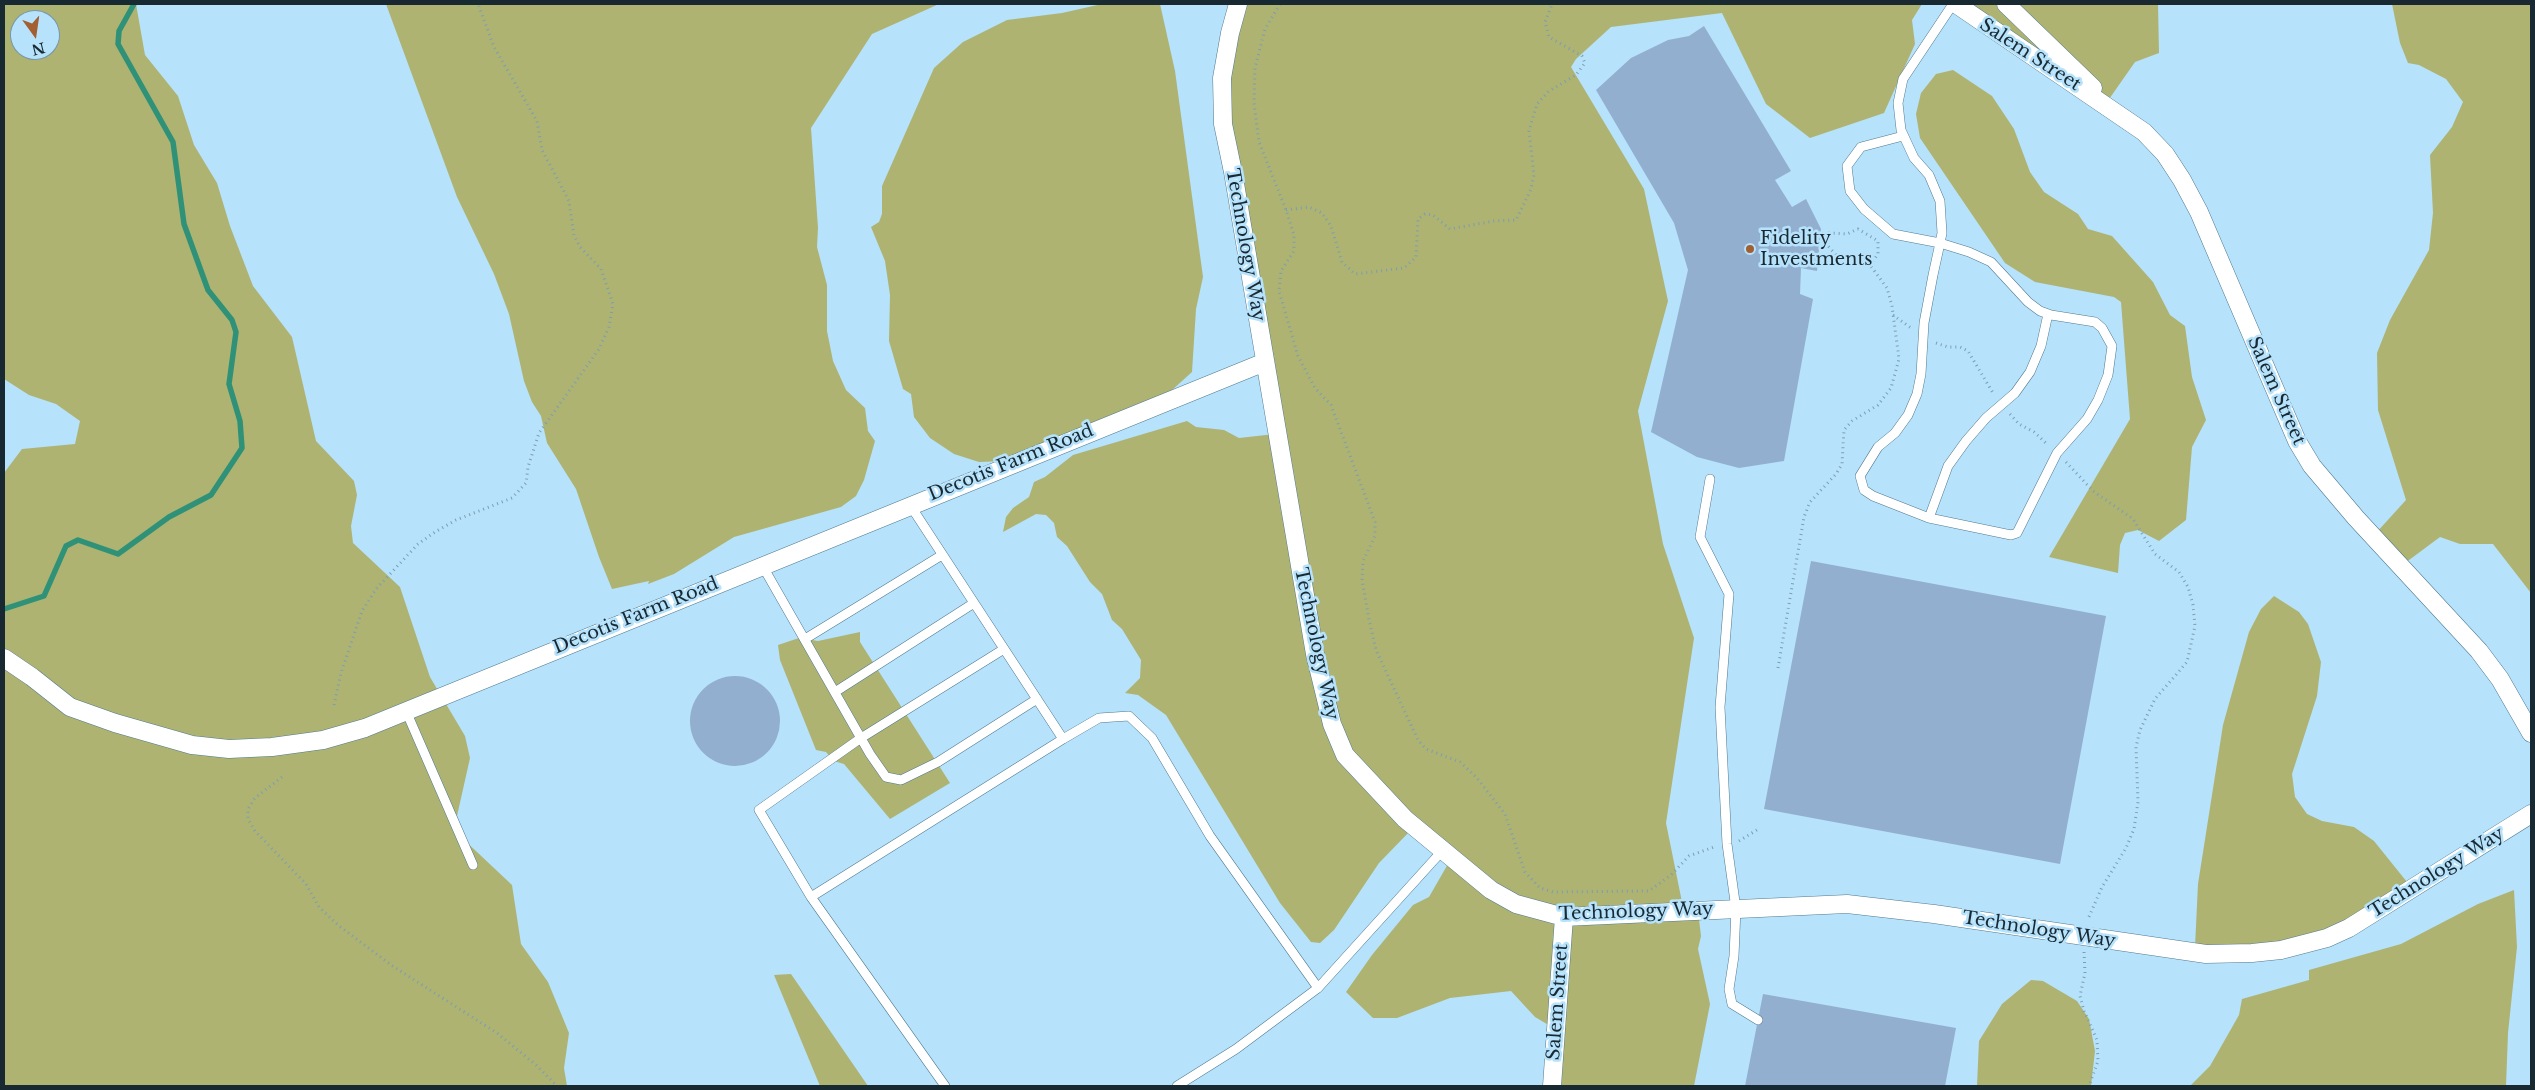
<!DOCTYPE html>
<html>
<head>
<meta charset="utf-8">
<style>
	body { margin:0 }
	#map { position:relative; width:2535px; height:1090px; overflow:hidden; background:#b6e2fb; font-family:"Libre Baskerville",serif }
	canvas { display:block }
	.frame { position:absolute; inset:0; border:5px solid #182932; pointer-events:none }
	.north { position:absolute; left:10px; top:10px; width:50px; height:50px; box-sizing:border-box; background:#b6e2fb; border:1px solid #7798ab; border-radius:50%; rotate:166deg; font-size:14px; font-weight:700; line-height:20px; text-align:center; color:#182932 }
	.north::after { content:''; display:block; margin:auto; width:18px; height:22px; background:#a35e31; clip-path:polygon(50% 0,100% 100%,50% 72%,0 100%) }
</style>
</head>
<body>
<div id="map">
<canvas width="2535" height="1090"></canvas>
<div class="frame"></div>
<div class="north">N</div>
</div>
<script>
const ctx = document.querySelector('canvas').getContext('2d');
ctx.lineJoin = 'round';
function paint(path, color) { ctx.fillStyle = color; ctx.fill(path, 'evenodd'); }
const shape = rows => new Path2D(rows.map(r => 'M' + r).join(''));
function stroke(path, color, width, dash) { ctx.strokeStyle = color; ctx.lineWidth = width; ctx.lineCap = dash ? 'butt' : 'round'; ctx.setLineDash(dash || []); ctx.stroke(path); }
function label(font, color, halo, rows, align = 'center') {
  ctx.font = font + ' "Libre Baskerville",serif'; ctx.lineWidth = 5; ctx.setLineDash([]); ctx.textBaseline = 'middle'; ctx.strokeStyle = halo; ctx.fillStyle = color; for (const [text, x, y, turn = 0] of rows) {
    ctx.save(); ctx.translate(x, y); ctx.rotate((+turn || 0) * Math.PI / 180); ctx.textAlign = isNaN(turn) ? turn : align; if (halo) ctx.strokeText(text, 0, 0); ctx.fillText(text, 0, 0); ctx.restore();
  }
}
const green = shape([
	[4,4,136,4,145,55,178,96,194,145,217,183,230,226,253,286,292,337,316,441,354,481,357,495,351,526,353,543,400,587,430,677,465,736,470,758,457,816,460,836,512,885,521,944,548,982,569,1033,564,1068,567,1086,4,1086,4,473,22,449,75,444,80,421,56,404,29,395,4,379],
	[20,20,50,20,50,50,20,50],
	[386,4,939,4,872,34,811,128,818,228,817,247,827,285,827,331,833,361,846,390,865,408,868,431,875,441,864,480,856,496,841,507,734,537,674,574,648,584,649,581,612,589,599,557,576,489,547,443,541,416,532,402,524,381,509,314,494,274,457,197],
	[1102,4,1160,4,1175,71,1203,277,1196,309,1192,372,1162,399,1003,461,979,462,954,454,930,438,914,417,911,394,903,389,889,341,890,295,885,261,871,227,879,222,882,214,882,186,934,68,963,42,1007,20,1062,13],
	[1240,4,1922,4,1912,20,1915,44,1884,113,1810,138,1766,104,1722,13,1611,27,1576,59,1571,67,1644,189,1668,301,1638,411,1663,544,1694,638,1666,823,1683,907,1698,911,1701,936,1698,949,1710,1004,1694,1086,1555,1086,1557,1030,1535,1017,1511,991,1450,998,1397,1018,1373,1018,1346,992,1372,955,1413,905,1429,897,1452,857,1411,830,1379,863,1334,930,1320,943,1311,942,1280,903,1166,715,1138,695,1125,693,1140,678,1141,660,1122,629,1112,620,1102,594,1090,582,1067,546,1057,537,1054,523,1046,515,1036,514,1003,532,1006,517,1013,508,1029,497,1034,482,1045,477,1073,455,1187,421,1196,427,1224,430,1239,438,1275,434,1223,111],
	[1972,4,2158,4,2159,53,2135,62,2107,102],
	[2392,4,2531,4,2531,593,2493,544,2460,544,2440,537,2401,566,2376,533,2406,500,2378,410,2377,353,2390,320,2429,250,2433,213,2430,155,2452,127,2463,102,2446,79,2419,65,2408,63,2400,43],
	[1953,70,1992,96,2014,129,2030,172,2044,192,2078,214,2088,229,2112,236,2153,282,2170,315,2185,326,2192,377,2206,420,2192,447,2186,520,2159,541,2138,530,2125,533,2120,545,2118,573,2049,557,2130,419,2121,302,2114,297,2035,282,2005,263,1920,138,1916,114,1921,93,1936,74],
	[2274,596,2299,612,2308,624,2321,662,2317,696,2292,774,2295,797,2307,814,2322,821,2354,827,2374,841,2411,887,2346,934,2249,957,2195,947,2198,884,2223,725,2249,632,2261,609],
	[860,632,860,642,950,783,890,819,844,764,834,761,826,752,816,750,780,660,778,645,799,638,818,641],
	[2514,890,2517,947,2508,1033,2506,1086,2190,1086,2210,1066,2239,1015,2242,999,2309,980,2309,970,2401,944,2478,904],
	[791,974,868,1086,820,1086,774,975],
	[2031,980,2043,981,2077,1001,2089,1019,2095,1051,2091,1086,1977,1086,1979,1041,2002,1004]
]);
const stream = shape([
	[4,609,44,596,66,546,78,540,118,554,169,517,211,495,242,448,240,421,229,384,236,332,232,320,208,290,184,224,173,142,118,44,119,31,134,4]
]);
const building = shape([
	[1704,26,1791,171,1775,180,1792,207,1806,199,1821,229,1817,271,1801,268,1800,294,1813,299,1784,461,1739,468,1697,457,1651,432,1688,270,1674,223,1596,90,1631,58,1668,40,1689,36],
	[1811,561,2106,616,2060,864,1764,809],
	'690 721a45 45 0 1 1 90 0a45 45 0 1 1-90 0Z',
	[1763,994,1956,1028,1945,1086,1745,1086]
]);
const path = shape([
	[1280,4,1265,29,1255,68,1254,103,1259,142,1286,210,1294,235,1294,251,1281,271,1279,291,1298,356,1315,388,1331,405,1375,522,1375,536,1363,561,1362,580,1369,619,1376,650,1418,740,1426,749,1460,762,1476,777,1505,814,1525,872,1540,888,1553,892,1649,891,1671,875,1689,856,1714,847],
	[1286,210,1309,207,1322,213,1331,226,1342,262,1355,274,1404,268,1416,257,1418,219,1425,214,1433,215,1450,229,1494,221,1516,220,1531,189,1534,175,1529,131,1537,104,1549,91,1576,75,1585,63,1582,56,1549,37,1545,22,1552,4],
	[1893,315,1911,328],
	[1936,343,1948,347,1960,347,1968,351,1993,393],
	[2010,414,2019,424,2034,432,2047,444],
	[2066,462,2093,491,2133,519,2155,554,2179,572,2188,587,2193,605,2195,626,2187,662,2155,699,2140,730,2136,747,2138,802,2134,829,2126,848,2102,887,2088,919],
	[1778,668,1804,517,1810,502,1836,474,1842,464,1844,430,1852,421,1878,405,1891,388,1899,359,1892,306,1887,288,1870,265,1848,263,1839,258,1827,245,1829,233,1847,234,1858,229,1878,241,1878,254,1870,265],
	[334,705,341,673,362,611,376,589,418,544,435,532,456,520,512,498,526,483,528,467,539,433,599,349,609,327,613,304,601,269,580,247,574,236,569,201,542,150,537,121,494,47,478,4],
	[282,777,255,798,248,809,248,819,255,831,306,884,319,907,339,926,391,965,497,1033,536,1065,557,1086],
	[1739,841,1760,828],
	[2084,952,2085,973,2080,996,2084,1011,2097,1040,2098,1061,2089,1086]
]);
const service = shape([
	[1903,136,1861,147,1847,166,1850,191,1864,209,1893,234,1940,243,1969,252,1991,262,2028,302,2040,311,2051,315,2095,322,2102,328,2112,346,2108,375,2098,400,2087,419,2057,453,2017,533,2011,535,1929,518,1873,496,1864,490,1860,476,1878,447,1895,433,1908,415,1917,394,1921,374,1924,323,1933,275,1940,243,1942,233,1940,201,1929,175,1914,158,1901,130,1898,103,1903,79,1953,4],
	[1710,479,1700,537,1729,594,1720,707,1727,844,1736,909,1734,956,1729,989,1732,1004,1758,1020],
	[910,505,1063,739,1099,718,1129,716,1152,738,1210,836,1318,988],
	[1929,518,1948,466,1966,441,1986,418,2015,393,2030,372,2041,346,2048,314],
	[762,565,870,754,886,777,901,780,938,762,1037,699],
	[805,639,942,555],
	[1004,649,861,738,759,810,811,897,1063,739],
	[835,692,974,603],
	[406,711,473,865],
	[811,897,945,1086],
	[1177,1086,1236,1049,1318,988,1443,850]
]);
const minor = shape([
	[1238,4,1230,33,1222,78,1223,124,1233,172,1315,654,1332,724,1345,755,1405,819,1491,890,1516,904,1564,917,1847,904,1934,914,2206,954,2252,953,2281,950,2327,938,2349,928,2531,814],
	[1956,4,2144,132,2165,154,2182,180,2199,212,2297,441,2312,466,2356,518,2479,651,2500,679,2531,733],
	[2006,4,2093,88],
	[4,658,32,677,70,707,115,723,192,745,229,749,272,747,323,740,365,728,1265,362],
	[1552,1086,1564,917]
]);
const markers = [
	[1750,249,5,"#a35e31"]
];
const streetNames = [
	["Salem Street",2030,55,33],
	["Technology Way",1245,245,80],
	["Salem Street",2276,391,66],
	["Decotis Farm Road",1011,463,-22],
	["Decotis Farm Road",636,616,-22],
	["Technology Way",1316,644,78],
	["Technology Way",2437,873,-32],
	["Technology Way",1636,912,-2],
	["Technology Way",2039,930,9],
	["Salem Street",1558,1002,-86]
];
const poiNames = [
	["Fidelity",1760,239],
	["Investments",1760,260]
];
paint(green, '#aeb371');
stroke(stream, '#2f9278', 5.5);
paint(building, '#93afd0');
stroke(service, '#507a8f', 10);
stroke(minor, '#507a8f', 19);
stroke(path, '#7c9eb2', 3, [1, 4]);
stroke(service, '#fff', 9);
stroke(minor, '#fff', 18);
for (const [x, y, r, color] of markers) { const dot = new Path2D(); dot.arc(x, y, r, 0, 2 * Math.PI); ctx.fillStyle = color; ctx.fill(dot); stroke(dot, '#b6e2fb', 2); }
label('18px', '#182932', '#b6e2fb', streetNames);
label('18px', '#182932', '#b6e2fb', poiNames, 'left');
</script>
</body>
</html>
